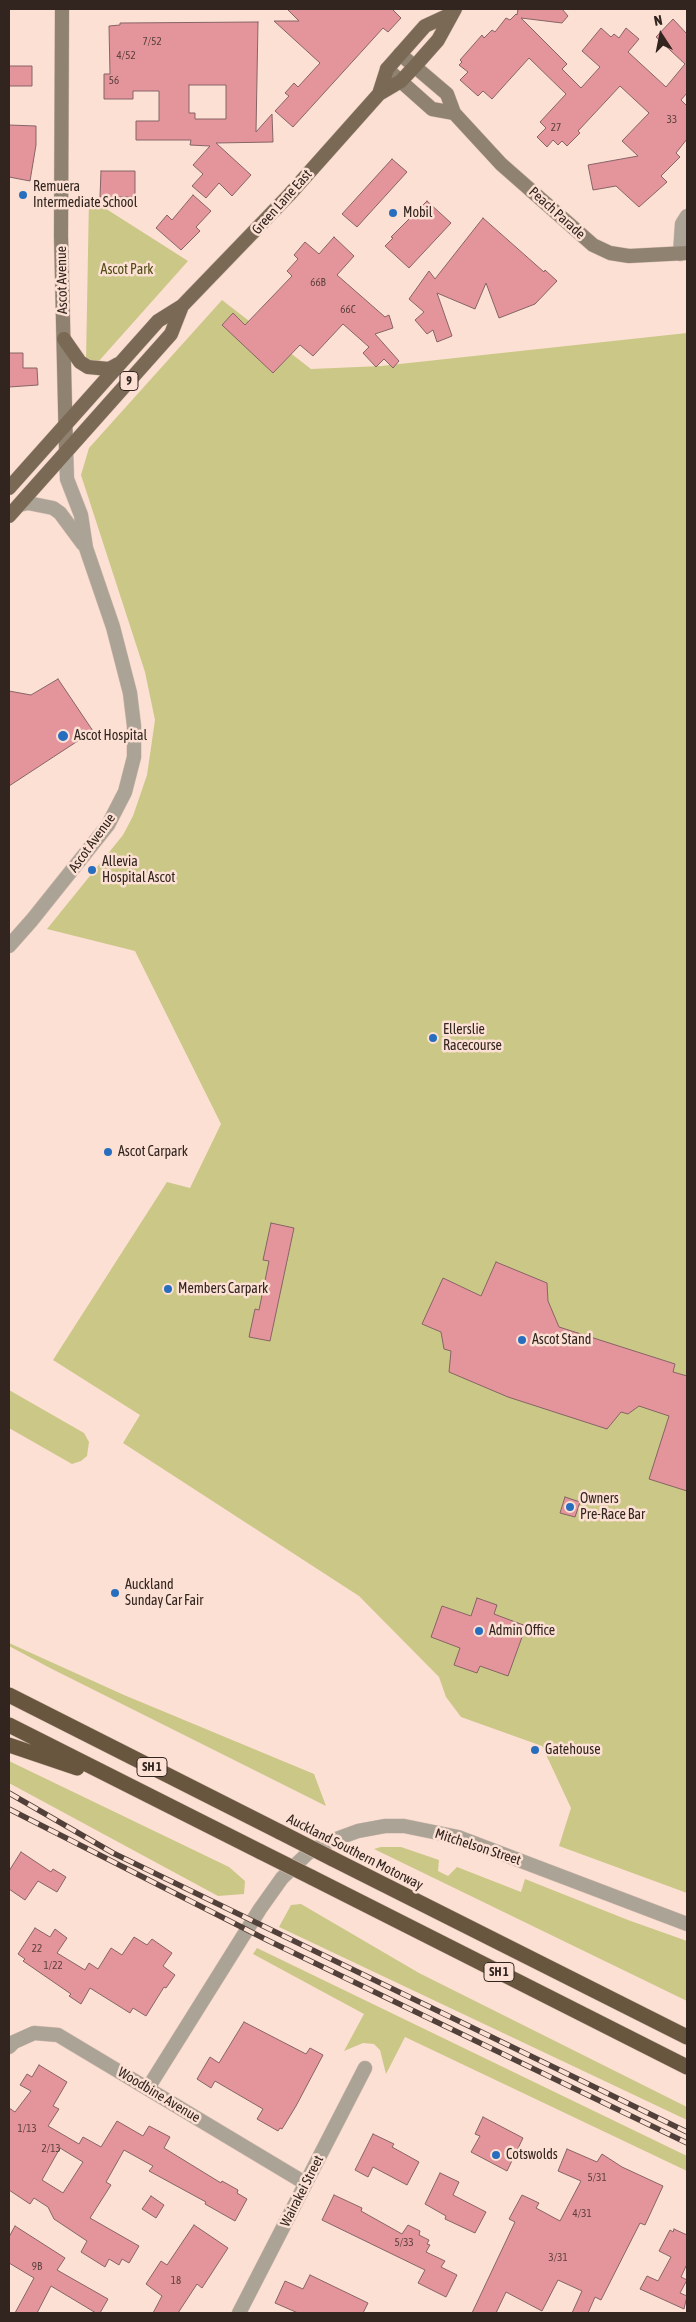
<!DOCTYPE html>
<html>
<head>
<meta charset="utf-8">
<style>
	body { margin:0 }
	#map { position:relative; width:696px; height:2322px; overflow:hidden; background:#fce0d4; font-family:"Asap Condensed",sans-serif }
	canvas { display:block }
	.frame { position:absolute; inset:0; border:10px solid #32251f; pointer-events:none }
	.north { position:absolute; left:636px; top:10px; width:50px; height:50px; -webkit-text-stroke:4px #fce0d4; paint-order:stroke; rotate:349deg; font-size:14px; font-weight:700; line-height:20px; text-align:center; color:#32251f }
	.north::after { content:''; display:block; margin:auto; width:18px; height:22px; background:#32251f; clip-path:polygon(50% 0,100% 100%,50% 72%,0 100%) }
</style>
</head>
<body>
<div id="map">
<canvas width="696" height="2322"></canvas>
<div class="frame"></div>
<div class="north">N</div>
</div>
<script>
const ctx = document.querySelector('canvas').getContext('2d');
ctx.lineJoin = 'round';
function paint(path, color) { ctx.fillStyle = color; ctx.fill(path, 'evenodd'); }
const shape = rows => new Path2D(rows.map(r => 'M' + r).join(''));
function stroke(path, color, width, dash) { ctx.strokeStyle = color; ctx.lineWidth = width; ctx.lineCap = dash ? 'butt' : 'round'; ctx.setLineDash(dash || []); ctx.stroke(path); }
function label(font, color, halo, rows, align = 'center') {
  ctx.font = font + ' "Asap Condensed",sans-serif'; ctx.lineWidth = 5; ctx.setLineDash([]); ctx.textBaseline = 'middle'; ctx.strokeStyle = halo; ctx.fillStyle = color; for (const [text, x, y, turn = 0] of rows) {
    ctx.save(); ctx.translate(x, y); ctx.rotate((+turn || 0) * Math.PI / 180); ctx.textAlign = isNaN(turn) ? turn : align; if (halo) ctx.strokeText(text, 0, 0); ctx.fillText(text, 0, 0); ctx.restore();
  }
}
const green = shape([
	[89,198,188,261,98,362,86,362],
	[222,300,311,369,381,366,687,333,687,1893,559,1846,571,1808,542,1746,461,1717,446,1697,439,1677,359,1596,123,1443,140,1415,53,1360,167,1182,190,1188,221,1124,135,951,47,929,123,835,133,816,147,775,155,720,145,672,81,475,89,448],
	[9,1390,84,1433,89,1442,87,1456,81,1461,72,1464,9,1428],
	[9,1643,124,1695,314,1774,326,1806,50,1668,9,1646],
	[9,1761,229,1867,245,1881,244,1894,218,1896,9,1783],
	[381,1847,401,1847,439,1860,438,1871,448,1876,457,1867,521,1892,525,1879,628,1920,687,1941,687,2001,374,1849],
	[301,1904,419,1973,687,2107,687,2120,279,1927,291,1905],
	[257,1948,687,2156,687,2171,405,2037,386,2074,380,2050,374,2044,363,2043,344,2051,364,2014,253,1954]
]);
const building = shape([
	[287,9,392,9,401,18,388,32,383,28,293,127,275,111,289,96,285,93,294,83,298,87,320,63,274,21,299,21,287,9],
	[518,9,562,9,568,16,562,23,521,18,567,64,562,69,581,88,600,67,582,51,601,28,611,37,614,34,619,38,626,28,639,39,628,52,666,87,685,64,656,37,673,19,687,34,687,93,681,100,687,106,687,139,676,153,680,157,661,176,667,182,639,207,616,186,593,190,588,165,638,156,622,141,649,113,620,86,578,131,580,133,567,146,562,141,558,145,553,140,547,147,537,137,546,128,540,122,566,94,529,58,492,99,483,91,478,96,460,80,468,72,459,65,462,62,460,60,482,35,484,38,492,30,495,32,506,18,510,20,516,14,517,15,518,9],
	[258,22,256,132,272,114,273,142,216,143,251,175,232,196,219,183,206,198,192,186,203,174,193,165,210,146,190,145,191,140,136,140,136,121,159,121,159,91,133,91,133,99,104,99,104,74,110,74,109,26,120,25,120,23,258,22],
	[189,85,226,85,226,119,195,119,195,113,189,113,189,85],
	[9,66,32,66,32,86,9,86,9,66],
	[9,125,36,126,36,145,30,181,9,177,9,125],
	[392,159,407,172,357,227,342,214,392,159],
	[101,171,135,171,135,197,100,197,101,171],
	[193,195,211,211,196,227,200,231,181,250,156,228,167,215,172,220,193,195],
	[427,201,451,223,409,268,385,246,393,238,391,237,427,201],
	[483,218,544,272,545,270,557,281,535,304,499,318,486,283,475,309,437,293,452,336,437,342,433,330,427,334,415,320,424,312,409,299,429,271,435,279,483,218],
	[334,237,354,256,337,275,385,317,389,315,393,328,375,334,399,361,393,368,384,359,376,367,363,353,369,347,343,324,313,356,300,345,273,373,222,325,233,313,245,325,292,276,287,271,298,259,294,255,305,242,319,254,334,237],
	[9,353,23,353,23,368,37,368,38,385,9,387,9,353],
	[58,679,93,731,9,786,9,691,31,695,58,679],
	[271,1223,294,1228,270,1341,249,1337,255,1309,259,1310,269,1261,263,1260,271,1223],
	[496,1262,547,1283,548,1301,559,1327,675,1364,673,1372,687,1376,687,1491,649,1479,669,1416,639,1406,628,1414,621,1412,607,1429,508,1397,449,1372,451,1351,444,1349,441,1332,422,1324,443,1278,481,1296,496,1262],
	[565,1497,580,1502,575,1517,560,1513,565,1497],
	[477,1598,497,1605,494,1614,526,1626,508,1676,480,1666,477,1673,454,1665,460,1648,431,1637,442,1606,471,1616,477,1598],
	[21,1852,51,1872,53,1869,66,1877,57,1892,38,1881,25,1900,9,1889,9,1871,21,1852],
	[35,1928,50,1937,55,1929,67,1938,57,1953,85,1970,89,1963,98,1969,111,1948,122,1955,134,1937,147,1945,152,1939,172,1953,163,1966,175,1975,166,1988,164,1987,146,2016,133,2008,130,2013,90,1988,81,2004,69,1996,71,1994,23,1961,25,1959,18,1954,35,1928],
	[244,2022,306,2054,310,2048,323,2055,296,2106,282,2129,280,2128,278,2131,257,2119,263,2109,215,2081,211,2088,197,2079,210,2057,219,2063,244,2022],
	[39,2065,67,2082,53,2106,59,2109,48,2126,79,2144,83,2137,101,2147,117,2121,143,2136,149,2126,170,2137,164,2148,221,2183,222,2181,238,2190,237,2193,247,2199,235,2221,205,2204,206,2202,149,2171,153,2166,124,2150,106,2182,111,2185,90,2218,139,2246,129,2263,122,2259,119,2265,109,2259,105,2267,81,2252,87,2241,54,2219,48,2207,34,2198,30,2204,9,2190,9,2108,15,2112,31,2091,20,2085,27,2074,32,2077,39,2065],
	[60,2148,83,2162,63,2193,42,2180,60,2148],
	[483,2117,523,2138,507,2171,471,2152,480,2136,475,2134,483,2117],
	[373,2134,394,2144,392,2147,419,2162,407,2185,373,2167,368,2177,355,2170,373,2134],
	[567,2149,597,2162,602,2154,622,2167,663,2186,645,2225,640,2223,601,2300,595,2297,588,2313,572,2313,582,2291,558,2280,542,2311,506,2292,496,2313,472,2313,515,2222,509,2219,522,2195,539,2203,536,2208,560,2221,581,2181,558,2171,567,2149],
	[440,2173,459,2182,453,2195,486,2212,475,2233,445,2219,446,2216,425,2204,440,2173],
	[334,2195,362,2208,361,2211,402,2234,408,2225,420,2231,419,2235,429,2240,427,2244,430,2245,426,2252,445,2261,441,2267,457,2275,446,2297,418,2283,425,2270,322,2220,334,2195],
	[151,2196,164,2205,156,2218,142,2209,151,2196],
	[194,2225,228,2248,202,2288,197,2284,178,2313,153,2313,162,2296,146,2284,161,2261,167,2265,194,2225],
	[15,2226,65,2258,57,2270,108,2299,100,2313,96,2313,51,2286,37,2313,15,2313,34,2278,9,2263,9,2237,15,2226],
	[674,2229,687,2235,687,2264,681,2277,687,2280,680,2293,687,2296,684,2309,640,2289,647,2276,658,2281,671,2257,659,2251,670,2230,673,2232,674,2229],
	[310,2275,368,2303,363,2313,298,2313,275,2303,285,2281,303,2289,310,2275]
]);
const minor = shape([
	[680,254,682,224,687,216],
	[19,505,28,503,53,508,60,513,83,544],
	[9,946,32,920,108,825,125,792,134,757,134,726,130,693,113,627,86,548,81,515,67,479,66,449],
	[9,2047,14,2042,34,2033,58,2035,305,2183],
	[148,2088,260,1909,282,1878,308,1853,328,1842,358,1831,385,1826,404,1826,458,1837,687,1924],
	[239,2313,365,2068]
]);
const secondary = shape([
	[62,9,61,236,66,449],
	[400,54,447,94,454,113,501,164,593,245,610,253,629,256,687,253],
	[387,69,432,109,454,113]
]);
const primary = shape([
	[379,94,387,69,425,26,451,14],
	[64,339,80,362,88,367,109,369,118,364],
	[9,488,158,321,182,306,289,195,379,94,401,81,415,66,438,40,455,9],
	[9,516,171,334,182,306]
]);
const motorway = shape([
	[9,1695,280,1832],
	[9,1725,261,1852],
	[9,1745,77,1768],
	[331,1858,687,2037],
	[311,1877,687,2067]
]);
const rail = shape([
	[9,1793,113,1853,687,2132],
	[9,1809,267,1940,687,2143]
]);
const motorwayBridge = shape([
	[280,1832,331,1858],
	[261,1852,311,1877]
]);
const markers = [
	[23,195,5,"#276ebe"],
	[393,213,5,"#276ebe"],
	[63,736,6,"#276ebe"],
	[92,870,5,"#276ebe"],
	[433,1038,5,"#276ebe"],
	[108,1152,5,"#276ebe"],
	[168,1289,5,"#276ebe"],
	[522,1340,5,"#276ebe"],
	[570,1507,5,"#276ebe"],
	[115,1593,5,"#276ebe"],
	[479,1631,5,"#276ebe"],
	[535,1750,5,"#276ebe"],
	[496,2155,5,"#276ebe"]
];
const numberNames = [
	["7/52",152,42],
	["4/52",126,56],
	["56",114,81],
	["33",672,120],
	["27",556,128],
	["66B",318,283],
	["66C",348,310],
	["22",37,1949],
	["1/22",53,1966],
	["1/13",27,2129],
	["2/13",51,2149],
	["5/31",597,2178],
	["4/31",582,2214],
	["5/33",404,2243],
	["3/31",558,2258],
	["9B",37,2267],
	["18",176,2281]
];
const shields = [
	[129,381,18],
	[152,1767,30],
	[499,1972,30]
];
const shieldNames = [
	["9",129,381],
	["SH 1",152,1767],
	["SH 1",499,1972]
];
const poiNames = [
	["Remuera",33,187],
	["Intermediate School",33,203],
	["Mobil",403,213],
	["Ascot Hospital",74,736],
	["Allevia",102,862],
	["Hospital Ascot",102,878],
	["Ellerslie",443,1030],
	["Racecourse",443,1046],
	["Ascot Carpark",118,1152],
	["Members Carpark",178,1289],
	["Ascot Stand",532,1340],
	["Owners",580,1499],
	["Pre-Race Bar",580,1515],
	["Auckland",125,1585],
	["Sunday Car Fair",125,1601],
	["Admin Office",489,1631],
	["Gatehouse",545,1750],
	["Cotswolds",506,2155]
];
const streetNames = [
	["Green Lane East",282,202,-48],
	["Peach Parade",557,213,42],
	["Ascot Avenue",62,280,-91],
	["Ascot Avenue",92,843,-54],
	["Mitchelson Street",478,1847,18],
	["Auckland Southern Motorway",355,1852,27],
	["Woodbine Avenue",159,2095,31],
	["Wairakei Street",302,2191,-63]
];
const parkNames = [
	["Ascot Park",127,270]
];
paint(green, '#cbc786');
paint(building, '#e4959b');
stroke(building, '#866466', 1);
stroke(minor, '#d8beb3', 15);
stroke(secondary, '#d8beb3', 15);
stroke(primary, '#d8beb3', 15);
stroke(motorway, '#d8beb3', 16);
stroke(minor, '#aca397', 14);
stroke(secondary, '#8f8271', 14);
stroke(primary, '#7a6a55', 14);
stroke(motorway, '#68563e', 15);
stroke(rail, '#51413a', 5.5);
stroke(rail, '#fce0d4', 4, [11]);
stroke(motorwayBridge, '#d8beb3', 16, []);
stroke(motorwayBridge, '#68563e', 15);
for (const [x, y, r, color] of markers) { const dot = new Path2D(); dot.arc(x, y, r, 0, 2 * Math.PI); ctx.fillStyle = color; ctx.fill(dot); stroke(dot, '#fce0d4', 2); }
label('11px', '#5e413e', null, numberNames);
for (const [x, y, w] of shields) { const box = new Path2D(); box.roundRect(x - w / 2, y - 9.5, w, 19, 4); ctx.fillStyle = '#fce0d4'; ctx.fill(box); stroke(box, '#32251f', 1); }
label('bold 12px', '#32251f', null, shieldNames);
label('14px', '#32251f', '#fce0d4', poiNames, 'left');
label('14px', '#32251f', '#fce0d4', streetNames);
label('14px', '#504c14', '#fce0d4', parkNames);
</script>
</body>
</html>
